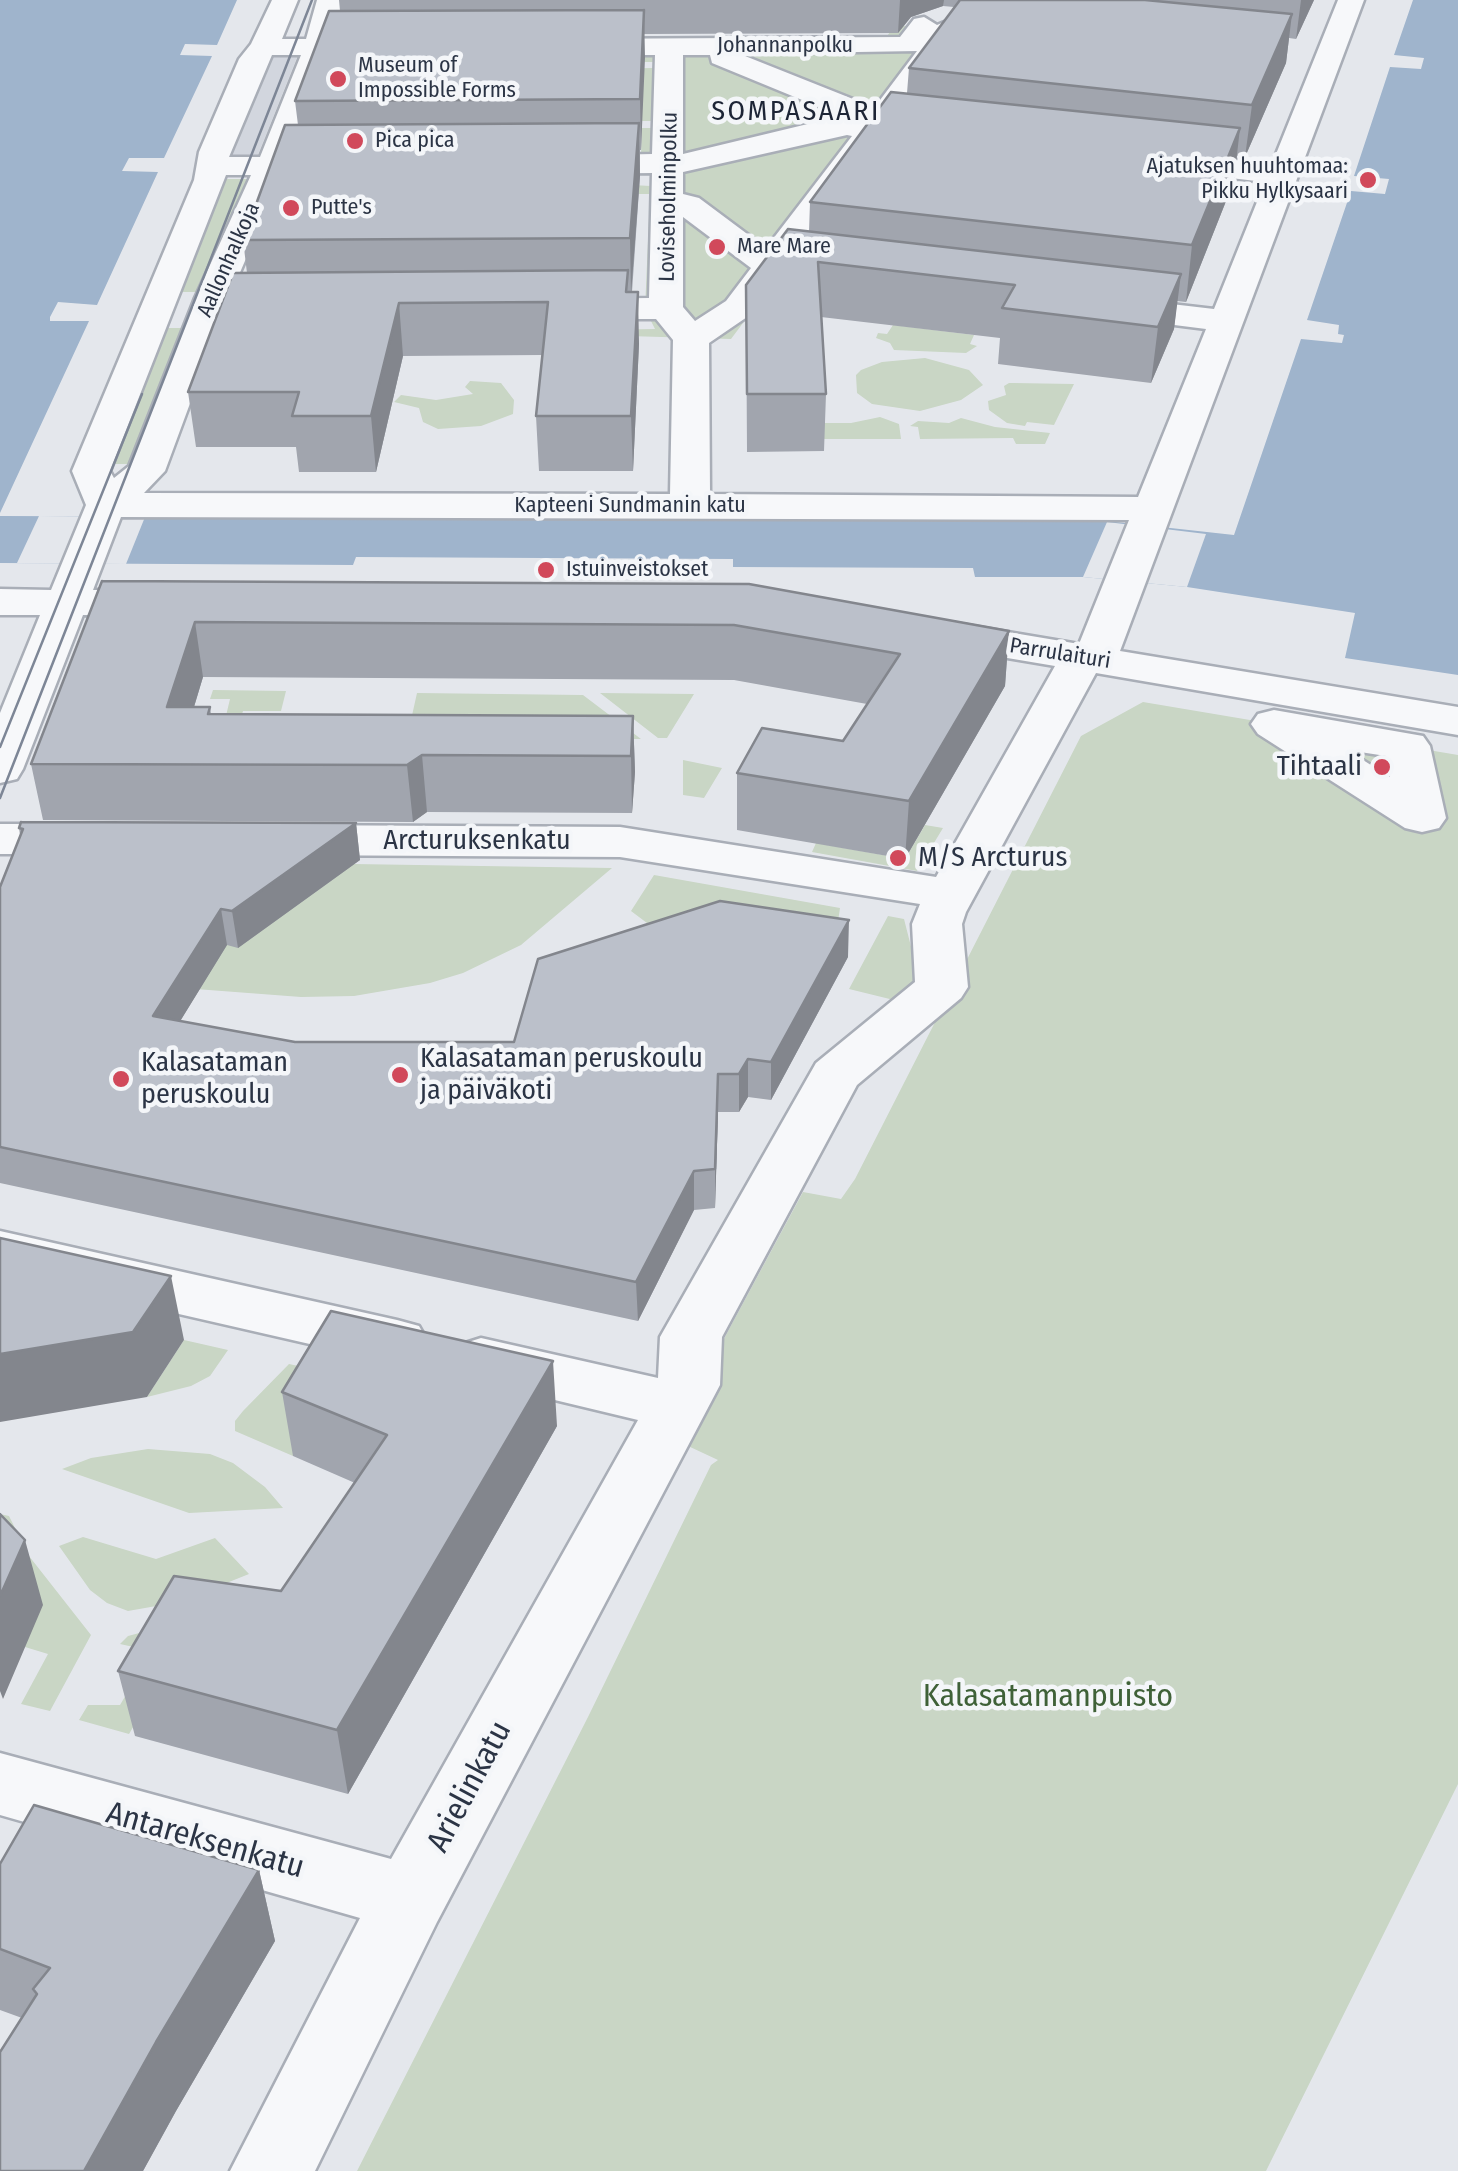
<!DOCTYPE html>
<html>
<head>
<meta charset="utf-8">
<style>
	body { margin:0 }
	canvas { display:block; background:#e4e7ec }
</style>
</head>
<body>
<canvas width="1458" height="2171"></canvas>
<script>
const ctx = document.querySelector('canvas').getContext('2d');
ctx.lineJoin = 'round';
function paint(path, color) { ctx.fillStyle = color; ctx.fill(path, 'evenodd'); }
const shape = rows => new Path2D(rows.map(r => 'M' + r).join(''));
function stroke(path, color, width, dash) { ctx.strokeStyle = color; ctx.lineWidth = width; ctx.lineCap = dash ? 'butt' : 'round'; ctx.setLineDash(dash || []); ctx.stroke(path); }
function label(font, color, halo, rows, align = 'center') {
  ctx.font = font + ' "Fira Sans Condensed",sans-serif'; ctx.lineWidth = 9; ctx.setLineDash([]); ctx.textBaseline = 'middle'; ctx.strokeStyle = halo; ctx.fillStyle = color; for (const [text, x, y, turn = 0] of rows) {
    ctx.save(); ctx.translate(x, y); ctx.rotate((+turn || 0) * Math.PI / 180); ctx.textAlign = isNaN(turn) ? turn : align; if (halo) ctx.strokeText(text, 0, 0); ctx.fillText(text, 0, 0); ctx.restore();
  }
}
const built = shape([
	[270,55,298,55,257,157,230,157]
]);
const green = shape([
	[895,25,962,31,731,339,593,335,593,330,655,329,645,309,650,194,630,194,612,184,651,186,653,153,641,153,642,128,652,128,653,121,642,121,599,69,653,68,654,62,591,62,600,56,654,56,654,47,885,39],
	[225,179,249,179,205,292,173,292],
	[893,325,974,335,970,344,977,346,966,353,894,350,890,343,876,338,878,333,887,334],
	[164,328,191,328,135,464,102,464],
	[925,358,969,370,983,385,961,400,920,411,872,404,857,393,856,375,861,370,882,362],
	[470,381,501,383,514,400,513,414,481,426,438,429,423,422,419,408,394,402,401,395,436,400,473,394,465,387],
	[1009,383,1013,383,1074,384,1054,425,1027,422,1025,426,1007,423,989,410,988,401,1006,395,1004,386],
	[880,417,899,424,901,439,823,439,822,423,851,423],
	[961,418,995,427,1050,433,1045,444,1016,444,1013,438,920,439,918,427,910,426,918,421,949,423],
	[213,690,286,691,281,711,243,711,230,753,225,720,230,699,210,699],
	[417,693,583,695,641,739,407,738],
	[600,693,694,694,667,738,658,738],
	[1143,702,1458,755,1458,1784,1266,2171,357,2171,588,1717,711,1465,718,1460,673,1439,727,1333,803,1192,841,1199,855,1179,1081,736],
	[683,760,722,768,704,798,683,795],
	[925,825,943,828,917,871,812,852,816,843,905,859],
	[353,864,612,868,521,945,463,973,430,983,354,996,301,997,156,986],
	[654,875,840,908,833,955,720,918,647,923,631,911],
	[888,916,904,919,923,994,902,1002,849,989],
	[184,1340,228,1350,210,1376,191,1386,147,1397],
	[289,1364,340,1375,293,1456,235,1431,235,1421,243,1411],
	[148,1449,210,1454,233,1463,265,1487,283,1508,189,1513,62,1469,91,1458],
	[0,1514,9,1516,29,1556,91,1635,50,1711,21,1704,48,1654,25,1647,0,1560],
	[83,1537,156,1559,215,1538,249,1574,179,1602,128,1611,107,1603,90,1590,59,1546],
	[222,1611,185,1640,129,1734,79,1720,88,1705,120,1705,152,1651,120,1644,128,1636]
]);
const water = shape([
	[0,0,237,0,217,45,185,44,180,55,212,56,164,158,129,158,122,171,158,172,97,305,58,302,50,317,50,321,89,321,0,513],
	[1413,0,1458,0,1458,675,1345,658,1355,613,1187,587,1083,577,975,577,973,568,733,567,733,559,356,557,353,565,0,563,0,516,1098,520,1234,535,1301,339,1342,343,1344,335,1338,334,1339,325,1307,320,1351,191,1385,194,1389,179,1354,176,1390,67,1421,69,1424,58,1394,55]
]);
const pier = shape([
	[39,516,145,517,126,564,17,563],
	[1107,522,1206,534,1187,587,1083,577]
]);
const minor = shape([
	[272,0,298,0,282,39,306,39,317,0,343,0,334,39,361,41,365,47,351,55,329,55,290,157,346,157,357,159,361,166,357,173,346,175,282,175,229,298,165,471,144,493,670,494,673,340,656,319,564,319,552,316,547,309,552,302,564,299,649,298,652,173,567,174,556,172,552,165,556,158,567,156,652,154,655,55,572,55,558,47,572,39,900,37,914,19,924,17,937,25,949,20,959,22,963,28,893,122,936,127,947,130,951,136,947,142,936,145,881,139,792,259,846,267,851,274,846,281,834,284,779,277,750,315,709,343,710,494,1138,497,1206,329,1103,316,1091,313,1086,306,1091,299,1103,296,1214,309,1265,182,1161,170,1150,168,1146,161,1150,154,1161,152,1272,164,1338,0,1364,0,1120,651,1458,707,1458,735,1096,673,966,912,962,924,968,987,961,998,857,1085,722,1337,720,1385,437,1922,315,2171,230,2171,360,1918,0,1815,0,1753,391,1859,638,1420,459,1377,450,1361,459,1345,481,1338,658,1378,660,1337,816,1063,915,982,912,924,920,904,620,857,283,855,266,850,259,840,266,830,283,825,620,827,936,877,1055,666,936,646,921,642,914,633,921,624,936,620,1079,644,1129,520,121,517,93,590,167,590,182,594,188,603,182,612,167,616,83,615,23,769,17,779,0,783,0,713,40,615,0,615,0,589,51,590,86,505,72,471,194,180,199,152,239,59,251,44,272,0],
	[917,51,871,112,858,101,740,54,917,51],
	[272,55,301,55,260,157,229,157,272,55],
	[683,55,710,55,712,63,841,116,683,154,683,55],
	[847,135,852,136,766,248,699,198,683,194,683,172,847,135],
	[226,175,251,175,195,298,129,466,114,478,110,471,226,175],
	[683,217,751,268,726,301,695,321,683,307,683,217],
	[1274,710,1423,736,1430,746,1446,818,1439,828,1422,832,1405,828,1258,734,1251,724,1258,714,1274,710],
	[1347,750,1386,756,1390,777,1347,750],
	[0,824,92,824,109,829,116,839,109,849,92,854,0,854,0,824],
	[0,1231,397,1320,419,1326,428,1342,419,1358,397,1364,0,1273,0,1231]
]);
const tram = shape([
	[0,747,142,394],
	[0,798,312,0]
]);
const wall = shape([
	[339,0,1314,0,1296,39,1289,38,1286,63,1245,157,1237,156,1234,181,1186,302,1177,301,1174,329,1151,383,998,364,1000,338,821,317,826,394,824,451,747,452,746,285,809,232,810,202,907,93,909,68,954,7,943,6,911,17,898,33,644,34,641,150,640,150,640,176,632,292,639,344,633,471,539,471,536,416,542,355,403,356,376,472,299,472,296,447,196,447,188,392,247,273,243,240,298,125,295,101,340,11],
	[102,581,1009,631,1005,686,905,859,737,830,737,773,843,741,867,704,734,680,203,677,194,707,210,707,211,714,633,716,635,772,632,813,427,812,413,822,43,820,31,764],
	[356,823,360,860,238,948,227,945,180,1021,295,1042,514,1042,848,957,771,1100,748,1097,739,1112,718,1112,715,1208,694,1210,638,1321,0,1183,0,887,20,835,19,828],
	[282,1392,557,1426,348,1794,135,1736,118,1671,281,1591,355,1483,293,1456],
	[0,1864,259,1870,275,1941,176,2111,143,2171,0,2171,22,2018,0,2010]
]);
const shadedWall = shape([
	[900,0,944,0,943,6,911,17,898,33],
	[1301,0,1314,0,1296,39],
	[644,10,645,58,641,150,640,99],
	[1292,14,1286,63,1245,157,1252,105],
	[639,123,640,176,631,294,630,238],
	[1240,128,1234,181,1186,302,1192,245],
	[1181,274,1174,329,1151,383,1158,327],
	[638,292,639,344,633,471,631,416],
	[399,303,403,356,376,472,371,416],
	[195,622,203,677,177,763,167,707],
	[1009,631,1005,686,905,859,909,801],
	[633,716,635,772,632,813,631,756],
	[422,755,427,812,413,822,407,765],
	[356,823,360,860,238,948,232,911],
	[221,909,227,945,160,1054,153,1016],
	[849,920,848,957,771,1100,771,1062],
	[748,1059,748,1097,739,1112,739,1074],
	[718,1074,718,1112,715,1208,715,1169],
	[694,1171,694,1210,638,1321,636,1282],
	[171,1276,184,1340,147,1397,0,1422,0,1354],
	[553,1361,557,1426,348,1794,337,1730],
	[25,1540,43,1605,3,1699,0,1691,0,1596],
	[259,1870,275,1941,176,2111,143,2171,84,2171,156,2042]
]);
const building = shape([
	[960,0,1145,0,1292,14,1252,105,909,68,960,0],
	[644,10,640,99,295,101,329,11,644,10],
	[891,92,1240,128,1192,245,810,202,891,92],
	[639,123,630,238,243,240,285,125,639,123],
	[788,229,1181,274,1158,327,1002,308,1015,285,818,262,826,394,747,394,746,285,788,229],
	[628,270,626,292,638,292,631,416,536,416,548,302,399,303,371,416,292,416,299,392,188,392,233,273,628,270],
	[102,581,749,584,1009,631,909,801,737,773,762,728,843,741,900,654,734,625,195,622,167,707,210,707,208,714,633,716,631,756,422,755,407,765,31,764,102,581],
	[21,822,356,823,232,911,221,909,153,1016,295,1042,514,1042,538,959,720,901,849,920,771,1062,748,1059,739,1074,718,1074,715,1169,694,1171,636,1282,0,1147,0,887,23,829,19,828,21,822],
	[0,1238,171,1276,133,1332,0,1354,0,1238],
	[331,1311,553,1361,337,1730,118,1671,174,1576,281,1591,387,1435,282,1392,331,1311],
	[0,1514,25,1540,0,1596,0,1514],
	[34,1805,259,1870,156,2042,84,2171,0,2171,0,2052,37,1994,33,1989,50,1968,0,1949,0,1864,34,1805]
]);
const markers = [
	[338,79,10,"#d1495b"],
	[355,141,10,"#d1495b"],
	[1368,180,10,"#d1495b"],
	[291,208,10,"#d1495b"],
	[717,247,10,"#d1495b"],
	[546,570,10,"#d1495b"],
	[1382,767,10,"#d1495b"],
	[898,858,10,"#d1495b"],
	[400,1075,10,"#d1495b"],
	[121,1079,10,"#d1495b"]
];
const farStreetnames = [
	["Johannanpolku",785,46],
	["Loviseholminpolku",669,197,-89],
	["Aallonhalkoja",229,260,-66],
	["Kapteeni Sundmanin katu",630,506],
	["Parrulaituri",1060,654,9]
];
const farPoinames = [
	["Museum of",358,66],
	["Impossible Forms",358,91],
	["Pica pica",375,141],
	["Ajatuksen huuhtomaa:",1348,167,"right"],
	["Pikku Hylkysaari",1348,192,"right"],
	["Putte's",311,208],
	["Mare Mare",737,247],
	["Istuinveistokset",566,570]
];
const farQuarternames = [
	["SOMPASAARI",796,112]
];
const poiNames = [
	["Tihtaali",1362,767,"right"],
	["M/S Arcturus",918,858],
	["Kalasataman peruskoulu",420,1059],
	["ja päiväkoti",420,1091],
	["Kalasataman",141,1063],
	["peruskoulu",141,1095]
];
const streetNames = [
	["Arcturuksenkatu",477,841]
];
const nearParknames = [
	["Kalasatamanpuisto",1048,1697]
];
const nearStreetnames = [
	["Arielinkatu",470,1787,-62],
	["Antareksenkatu",205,1841,16]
];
paint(built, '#d2d6de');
paint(green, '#c9d6c5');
paint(water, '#9fb4cc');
paint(pier, '#e4e7ec');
stroke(minor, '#a9aeb7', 5);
paint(minor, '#f7f8fa');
stroke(tram, '#7d8696', 2.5);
paint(wall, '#a1a5ae');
paint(shadedWall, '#83868d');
paint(building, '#bbc0ca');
stroke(building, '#83868d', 2.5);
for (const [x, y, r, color] of markers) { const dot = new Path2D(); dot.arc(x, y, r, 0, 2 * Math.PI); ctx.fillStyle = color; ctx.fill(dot); stroke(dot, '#f4f6f9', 4); }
label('22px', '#2b3445', '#f4f6f9', farStreetnames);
label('22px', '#2b3445', '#f4f6f9', farPoinames, 'left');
ctx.letterSpacing = '2.5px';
label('28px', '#1d2536', '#f4f6f9', farQuarternames);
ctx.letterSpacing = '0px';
label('28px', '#2b3445', '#f4f6f9', poiNames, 'left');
label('28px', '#2b3445', '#f4f6f9', streetNames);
label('32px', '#3f6138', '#f4f6f9', nearParknames);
label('32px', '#2b3445', '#f4f6f9', nearStreetnames);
</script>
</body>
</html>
